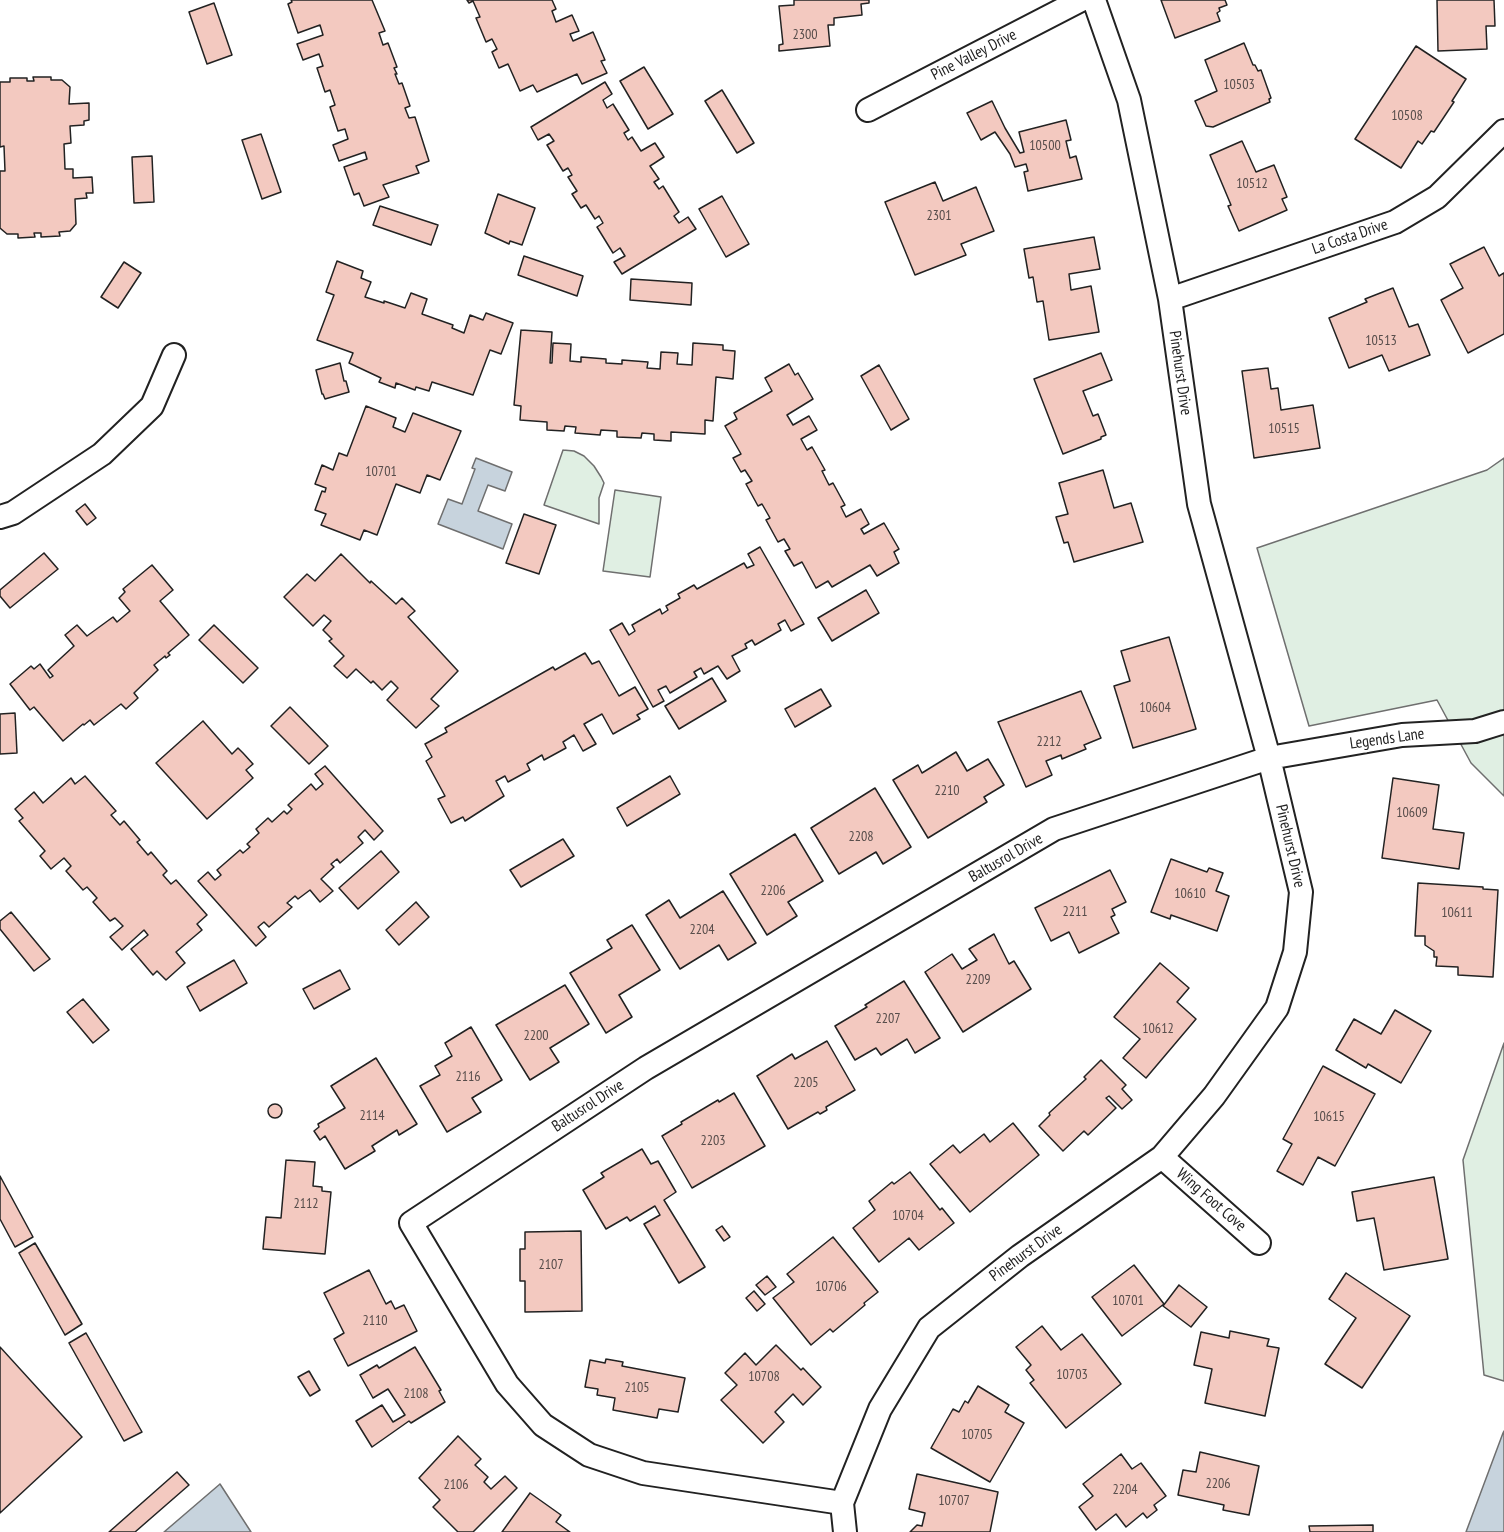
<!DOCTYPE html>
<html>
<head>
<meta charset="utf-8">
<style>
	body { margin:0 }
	canvas { display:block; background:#fff }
</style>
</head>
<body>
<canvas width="1504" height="1532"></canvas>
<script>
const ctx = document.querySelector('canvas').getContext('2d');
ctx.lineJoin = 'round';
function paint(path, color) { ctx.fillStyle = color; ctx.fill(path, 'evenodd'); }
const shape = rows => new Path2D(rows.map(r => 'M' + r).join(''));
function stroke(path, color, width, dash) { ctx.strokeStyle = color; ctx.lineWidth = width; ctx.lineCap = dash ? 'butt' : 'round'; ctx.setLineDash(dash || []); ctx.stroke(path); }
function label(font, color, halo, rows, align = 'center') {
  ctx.font = font + ' "PT Sans Narrow",sans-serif'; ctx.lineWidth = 4.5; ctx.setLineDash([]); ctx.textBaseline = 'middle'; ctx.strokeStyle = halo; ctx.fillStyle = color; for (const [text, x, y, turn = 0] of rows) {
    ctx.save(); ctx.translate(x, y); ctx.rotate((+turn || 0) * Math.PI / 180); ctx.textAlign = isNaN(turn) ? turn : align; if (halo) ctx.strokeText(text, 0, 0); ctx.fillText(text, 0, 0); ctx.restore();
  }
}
const green = shape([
	[563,450,574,451,584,456,594,466,601,477,604,483,599,498,599,524,544,505,563,450],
	[1504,458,1504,796,1471,763,1437,700,1309,726,1257,548,1487,470,1504,458],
	[615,490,661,497,650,577,603,571,615,490],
	[1504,1043,1504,1381,1484,1375,1463,1160,1504,1043]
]);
const water = shape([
	[476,458,512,472,505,491,488,485,478,511,512,524,503,549,438,524,448,499,462,504,475,469,472,468,476,458],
	[1504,1431,1504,1532,1466,1532,1503,1433,1504,1431],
	[220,1484,251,1532,164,1532,220,1484]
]);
const building = shape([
	[291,0,372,0,385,31,379,33,383,45,388,43,397,67,394,68,397,74,395,74,399,84,402,83,410,106,405,108,409,118,415,117,429,161,416,166,419,173,383,185,389,197,364,206,359,193,354,195,344,167,367,159,365,152,339,161,333,145,348,139,345,129,338,131,330,107,335,105,330,90,325,92,317,68,323,66,319,54,303,60,297,44,323,35,320,25,298,33,288,4,292,2,291,0],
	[467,0,552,0,556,9,552,11,556,22,572,15,579,31,570,34,573,41,593,32,605,60,601,61,607,73,582,84,577,74,537,92,533,85,520,91,508,64,499,68,492,52,497,49,492,39,486,42,476,18,480,17,473,1,469,3,467,0],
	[794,0,869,0,869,3,861,4,862,15,834,18,834,25,828,25,830,46,779,51,779,45,783,44,779,6,794,5,794,0],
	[1161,0,1225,0,1227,5,1219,8,1220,11,1217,13,1220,21,1175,38,1161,0],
	[1437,0,1494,0,1495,26,1486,26,1487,49,1438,51,1437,0],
	[214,3,232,55,207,64,189,12,214,3],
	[1244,43,1253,65,1255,65,1258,71,1261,70,1271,98,1269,99,1270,102,1213,127,1206,126,1195,101,1217,91,1205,60,1244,43],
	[1416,46,1466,79,1452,101,1454,102,1434,132,1431,131,1422,144,1418,141,1401,168,1355,139,1416,46],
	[644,67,673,114,648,129,620,81,644,67],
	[33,77,51,77,51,80,62,80,70,87,69,104,89,103,89,120,84,121,84,125,70,126,71,143,64,144,65,169,73,169,73,178,92,177,93,193,86,193,87,198,75,199,76,224,70,231,59,232,60,236,41,237,41,233,34,233,35,237,18,238,18,234,7,234,0,228,0,171,5,171,4,146,0,147,0,82,10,82,10,78,27,78,27,81,34,81,33,77],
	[605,82,612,94,603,100,607,108,613,104,629,130,624,133,628,140,632,137,641,151,655,143,664,157,650,166,659,179,654,182,659,189,663,186,679,212,674,216,679,223,688,217,696,229,622,274,614,262,625,256,620,248,613,253,597,227,603,223,599,216,595,219,586,205,581,208,572,194,577,191,568,177,572,175,568,168,563,171,547,145,554,141,549,134,538,140,531,127,605,82],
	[722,90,754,143,737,153,705,101,722,90],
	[992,101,1005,128,1020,153,1024,152,1019,132,1066,120,1071,140,1066,141,1070,158,1076,156,1082,179,1028,191,1024,172,1028,171,1026,164,1015,167,1010,154,995,132,981,140,967,113,992,101],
	[261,134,281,192,262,199,242,140,261,134],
	[1242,141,1256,172,1274,165,1287,197,1282,199,1287,210,1239,231,1228,206,1231,205,1210,155,1242,141],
	[152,156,154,202,134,203,132,157,152,156],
	[935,182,943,201,976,187,994,231,961,244,966,255,915,275,885,202,935,182],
	[498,194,535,208,522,245,510,241,509,244,485,233,498,194],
	[722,196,749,244,726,257,699,209,722,196],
	[380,206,438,225,431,245,373,225,380,206],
	[1094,237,1100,269,1069,274,1071,290,1091,286,1099,332,1049,340,1043,301,1037,302,1033,277,1029,278,1024,249,1094,237],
	[1484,247,1499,276,1504,273,1504,334,1468,353,1441,300,1463,288,1450,264,1484,247],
	[524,256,583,276,577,296,518,275,524,256],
	[337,261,363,271,361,278,371,282,365,297,384,303,384,301,405,308,411,293,427,299,422,314,453,325,452,328,464,333,470,315,483,320,486,313,513,323,501,354,490,350,473,395,432,382,429,391,416,387,415,390,396,383,395,388,379,382,381,378,349,363,353,353,317,340,334,295,326,292,337,261],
	[124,262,141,273,118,308,101,297,124,262],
	[631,279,692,283,691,305,630,300,631,279],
	[1393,288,1409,327,1418,324,1430,355,1389,371,1382,355,1349,368,1329,318,1367,302,1365,299,1393,288],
	[521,330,552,332,550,363,552,363,553,343,571,344,570,361,581,362,581,357,606,359,606,363,622,364,622,360,648,362,647,368,660,369,661,352,678,353,677,364,692,365,693,343,723,345,723,350,735,351,733,379,716,377,713,421,705,420,705,434,671,432,671,441,654,440,654,434,642,433,641,438,617,437,617,431,601,430,600,435,575,433,576,427,565,426,564,431,547,430,547,422,520,420,521,406,514,405,521,330],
	[1101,353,1112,380,1083,391,1093,416,1098,414,1106,435,1101,437,1101,439,1063,454,1034,379,1101,353],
	[340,363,344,381,346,381,349,392,325,399,323,394,322,394,316,370,340,363],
	[789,364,795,375,798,373,813,399,787,415,793,425,809,416,817,430,801,439,807,450,812,447,825,470,822,471,829,485,833,483,845,505,841,507,846,517,861,509,869,524,861,529,864,534,884,523,899,549,894,552,899,563,877,576,870,565,832,587,828,581,816,588,802,562,794,566,785,551,790,549,784,539,778,542,766,520,770,518,762,504,758,506,746,484,752,481,745,470,741,472,733,458,741,454,725,426,737,419,734,413,772,391,765,378,789,364],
	[879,365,909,419,891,430,861,376,879,365],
	[1268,368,1271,389,1278,388,1281,410,1313,405,1320,448,1254,458,1242,371,1268,368],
	[366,406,396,418,393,427,405,432,413,413,461,431,440,480,427,475,420,493,396,484,377,535,364,530,360,540,321,525,326,514,315,510,322,491,325,492,326,488,315,484,322,465,333,470,339,453,347,456,366,406],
	[1103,470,1114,508,1131,503,1143,542,1074,562,1068,542,1064,543,1056,517,1068,514,1059,483,1103,470],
	[85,504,96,518,87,525,76,511,85,504],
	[524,514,556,525,539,574,506,563,524,514],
	[760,547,804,624,791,631,785,620,778,624,781,630,755,645,752,640,745,644,747,648,732,656,740,671,727,679,718,666,704,674,701,668,694,672,697,677,670,693,666,686,658,690,664,701,653,707,610,630,622,623,629,635,635,631,632,625,660,609,662,614,668,610,666,606,680,598,678,594,687,589,694,585,697,589,744,563,747,568,754,565,748,554,760,547],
	[44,553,58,569,10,608,0,596,0,590,44,553],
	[341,554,370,583,371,581,396,604,402,598,415,611,408,617,458,671,431,699,439,706,416,728,387,700,398,688,391,681,382,690,373,681,371,683,356,669,347,678,334,666,344,656,329,641,332,639,323,630,331,621,324,615,313,626,284,597,307,574,315,581,341,554],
	[152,565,173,590,160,601,189,635,168,653,170,655,166,658,165,656,154,665,158,670,134,693,138,698,126,709,121,704,94,725,90,720,84,725,83,724,63,741,34,707,30,710,10,684,31,666,34,669,40,664,50,678,53,676,48,670,74,646,65,635,77,625,87,636,113,617,117,622,130,611,119,598,125,592,123,589,152,565],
	[866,590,879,613,832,641,818,618,866,590],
	[214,625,258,668,243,683,199,640,214,625],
	[1169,637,1196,729,1133,748,1114,686,1130,681,1121,651,1169,637],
	[585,653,592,664,599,661,619,696,635,687,648,709,637,715,640,719,613,734,602,714,584,724,596,744,583,751,574,735,563,742,566,748,544,760,542,755,527,764,530,770,508,782,505,776,496,781,504,796,465,821,463,817,451,823,438,799,445,796,426,761,432,757,425,744,447,732,445,728,553,667,555,670,585,653],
	[712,678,726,701,679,729,665,706,712,678],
	[821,689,831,706,795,727,785,709,821,689],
	[1081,691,1101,738,1084,745,1086,749,1062,759,1061,755,1046,761,1052,775,1026,787,998,722,1081,691],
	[290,707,328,746,309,764,271,726,290,707],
	[15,713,17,753,0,754,0,714,15,713],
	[203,721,232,754,238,748,243,753,253,764,246,770,253,778,207,819,156,763,203,721],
	[956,752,967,771,988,759,1004,785,984,797,987,802,928,838,893,780,918,765,922,773,956,752],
	[325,766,383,831,374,840,365,830,358,837,363,843,340,863,337,859,331,864,334,867,321,879,333,891,320,902,310,890,298,899,295,896,287,903,292,907,269,927,264,922,258,927,266,937,256,946,198,881,208,872,215,880,221,875,217,870,240,850,243,853,250,847,247,844,259,833,256,829,268,818,272,822,284,811,287,814,292,809,288,805,311,784,316,790,323,784,315,774,325,766],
	[85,776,116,811,111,815,120,825,124,821,140,840,137,842,148,855,151,852,167,871,163,875,171,884,176,880,207,915,197,924,202,930,176,952,185,963,166,980,157,971,153,975,131,949,148,935,144,930,122,950,110,937,123,926,115,918,110,921,93,902,97,898,87,887,83,890,66,871,71,866,64,858,51,869,40,856,45,851,19,821,23,818,15,809,34,792,43,803,71,778,75,784,85,776],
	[670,776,680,794,627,826,617,808,670,776],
	[1393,778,1439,785,1433,829,1464,833,1459,869,1382,858,1393,778],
	[875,788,911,847,883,864,876,852,839,874,811,828,875,788],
	[795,834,823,881,788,902,797,916,767,935,730,874,795,834],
	[563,839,574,856,521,887,510,870,563,839],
	[381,851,399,872,358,909,339,888,381,851],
	[1171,859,1207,872,1209,868,1223,873,1216,891,1229,896,1217,931,1171,915,1170,919,1151,912,1171,859],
	[1110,870,1126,902,1112,909,1115,915,1111,917,1119,933,1079,953,1069,932,1051,941,1035,908,1110,870],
	[1418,883,1483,887,1483,889,1498,890,1493,977,1458,975,1458,967,1436,966,1437,957,1434,957,1434,951,1425,945,1425,936,1415,936,1418,883],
	[723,891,756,943,728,960,719,945,680,969,646,915,669,900,680,918,723,891],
	[416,902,429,917,399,945,386,930,416,902],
	[11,912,50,959,34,971,0,929,0,921,11,912],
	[632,925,660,970,619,995,632,1017,606,1033,570,973,612,948,607,940,632,925],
	[994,934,1009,964,1014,961,1031,989,963,1032,925,972,952,954,962,969,977,960,969,949,994,934],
	[234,960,247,983,200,1011,187,987,234,960],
	[1160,963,1189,988,1177,1002,1196,1019,1146,1078,1123,1058,1140,1039,1114,1017,1160,963],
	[340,970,350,989,314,1009,303,989,340,970],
	[904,981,940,1038,915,1053,907,1039,881,1055,876,1048,855,1060,835,1026,867,1007,865,1005,904,981],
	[565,985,589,1024,550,1048,559,1062,530,1080,496,1025,565,985],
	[83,999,109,1030,93,1043,67,1012,83,999],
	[1395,1010,1431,1031,1401,1083,1368,1064,1366,1068,1336,1050,1354,1019,1381,1034,1395,1010],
	[471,1027,502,1080,472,1098,481,1112,447,1132,420,1086,440,1075,435,1066,452,1056,445,1043,471,1027],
	[827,1041,855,1090,826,1107,827,1110,820,1114,818,1112,788,1129,757,1076,792,1054,795,1059,827,1041],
	[376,1058,417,1124,399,1135,397,1130,372,1146,375,1151,345,1169,325,1136,320,1140,314,1131,319,1127,318,1124,345,1108,331,1086,376,1058],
	[1101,1060,1126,1085,1122,1089,1132,1100,1122,1109,1109,1096,1106,1098,1116,1108,1088,1135,1084,1131,1063,1151,1039,1126,1050,1115,1049,1113,1086,1079,1084,1077,1101,1060],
	[1323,1066,1375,1094,1335,1166,1318,1157,1303,1185,1277,1171,1292,1144,1283,1139,1323,1066],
	[734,1093,765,1146,692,1188,662,1136,682,1124,681,1122,718,1100,719,1102,734,1093],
	'268 1111a7 7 0 1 1 14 0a7 7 0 1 1-14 0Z',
	[1013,1123,1039,1155,970,1212,930,1164,953,1145,960,1153,984,1134,990,1142,1013,1123],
	[642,1149,651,1164,658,1161,676,1192,664,1200,705,1267,679,1283,644,1224,660,1215,655,1206,630,1221,627,1217,606,1229,583,1190,604,1177,601,1173,642,1149],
	[286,1160,315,1162,313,1186,322,1187,322,1191,331,1192,325,1254,263,1249,266,1217,281,1218,286,1160],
	[910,1172,940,1210,942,1208,954,1223,919,1250,909,1238,879,1262,853,1228,875,1210,869,1201,892,1182,894,1184,910,1172],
	[0,1176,33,1237,15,1247,0,1219,0,1176],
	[1434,1177,1448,1259,1384,1270,1374,1218,1357,1221,1352,1192,1434,1177],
	[722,1226,730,1237,724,1241,716,1230,722,1226],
	[581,1231,582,1311,525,1312,525,1281,520,1281,520,1249,525,1249,525,1232,581,1231],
	[833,1237,878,1292,864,1303,865,1305,833,1332,830,1329,811,1345,773,1298,794,1282,787,1274,833,1237],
	[35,1243,82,1324,65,1335,19,1253,35,1243],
	[1134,1265,1164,1304,1122,1336,1092,1297,1134,1265],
	[369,1270,386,1304,391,1301,395,1309,404,1305,417,1331,348,1366,334,1339,344,1333,324,1293,369,1270],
	[1346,1273,1410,1316,1362,1388,1325,1364,1356,1318,1329,1299,1346,1273],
	[767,1276,776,1287,765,1295,756,1285,767,1276],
	[1179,1285,1207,1307,1191,1327,1163,1306,1179,1285],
	[754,1291,765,1304,757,1311,746,1298,754,1291],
	[1042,1326,1061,1350,1082,1334,1121,1384,1066,1428,1030,1383,1034,1380,1026,1370,1031,1365,1016,1347,1042,1326],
	[1230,1331,1269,1339,1267,1346,1279,1348,1265,1416,1205,1403,1212,1369,1194,1365,1201,1332,1229,1338,1230,1331],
	[86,1333,142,1432,124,1441,69,1343,86,1333],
	[776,1345,801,1370,803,1368,821,1387,803,1405,793,1394,775,1412,784,1422,763,1443,721,1400,737,1385,725,1373,745,1353,756,1365,776,1345],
	[0,1347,82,1437,0,1513,0,1347],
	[415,1347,441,1390,439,1391,445,1402,411,1423,409,1421,372,1447,356,1421,382,1405,393,1422,405,1415,388,1389,373,1398,360,1375,377,1365,379,1368,415,1347],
	[606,1359,623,1362,622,1366,685,1378,678,1412,659,1409,657,1418,613,1410,615,1398,597,1395,598,1389,585,1387,590,1360,605,1363,606,1359],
	[309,1371,320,1390,310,1396,298,1377,309,1371],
	[978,1386,1009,1405,1005,1412,1024,1423,990,1482,931,1448,953,1409,959,1412,965,1401,968,1403,978,1386],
	[458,1436,481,1459,475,1465,488,1477,484,1482,491,1489,505,1476,517,1488,473,1532,458,1532,433,1507,440,1500,419,1478,458,1436],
	[1200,1452,1259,1466,1249,1515,1223,1510,1224,1505,1178,1495,1183,1470,1196,1472,1200,1452],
	[1121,1454,1132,1469,1141,1463,1166,1496,1154,1505,1157,1510,1147,1518,1143,1513,1126,1527,1116,1514,1096,1530,1079,1507,1093,1496,1083,1484,1121,1454],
	[177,1472,189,1485,135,1532,109,1532,177,1472],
	[917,1474,998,1492,990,1532,910,1532,917,1525,922,1526,925,1513,909,1509,917,1474],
	[530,1493,561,1515,556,1522,570,1532,502,1532,530,1493],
	[1373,1525,1373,1532,1310,1532,1309,1526,1373,1525]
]);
const street = shape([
	[868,110,1081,0],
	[1170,299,1395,222,1437,197,1504,131],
	[0,517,13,513,102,454,152,406,174,355],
	[1162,1157,1259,1243],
	[842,1503,643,1473,589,1455,543,1425,507,1384,411,1223,646,1068,1054,829,1269,758,1402,735,1475,731,1504,722],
	[845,1532,842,1503,880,1409,929,1328,1020,1256,1162,1157,1214,1096,1277,1008,1295,952,1301,892,1269,758,1199,504,1170,299,1129,100,1094,0]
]);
const numberNames = [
	["2300",805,35],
	["10503",1239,85],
	["10508",1407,116],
	["10500",1045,146],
	["10512",1252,184],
	["2301",939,216],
	["10513",1381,341],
	["10515",1284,429],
	["10701",381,472],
	["10604",1155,708],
	["2212",1049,742],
	["2210",947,791],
	["10609",1412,813],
	["2208",861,837],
	["2206",773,891],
	["10610",1190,894],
	["2211",1075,912],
	["10611",1457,913],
	["2204",702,930],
	["2209",978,980],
	["2207",888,1019],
	["10612",1158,1029],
	["2200",536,1036],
	["2116",468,1077],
	["2205",806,1083],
	["2114",372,1116],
	["10615",1329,1117],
	["2203",713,1141],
	["2112",306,1204],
	["10704",908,1216],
	["2107",551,1265],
	["10706",831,1287],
	["10701",1128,1301],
	["2110",375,1321],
	["10703",1072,1375],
	["10708",764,1377],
	["2105",637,1388],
	["2108",416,1394],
	["10705",977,1435],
	["2206",1218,1484],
	["2106",456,1485],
	["2204",1125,1490],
	["10707",954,1501]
];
const streetNames = [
	["Pine Valley Drive",974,55,-27],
	["La Costa Drive",1350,237,-19],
	["Pinehurst Drive",1180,373,82],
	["Legends Lane",1387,739,-8],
	["Pinehurst Drive",1290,846,77],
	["Baltusrol Drive",1006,858,-30],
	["Baltusrol Drive",588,1106,-33],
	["Wing Foot Cove",1211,1200,41],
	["Pinehurst Drive",1026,1253,-36]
];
paint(green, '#e0efe3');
stroke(green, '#6f6f6f', 1.5);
paint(water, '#c7d3dd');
stroke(water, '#6f6f6f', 1.5);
paint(building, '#f3c9c0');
stroke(building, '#222', 1.5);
stroke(street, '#222', 26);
stroke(street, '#fff', 22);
label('14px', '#564c4a', null, numberNames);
label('16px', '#222', '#fff', streetNames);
</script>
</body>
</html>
